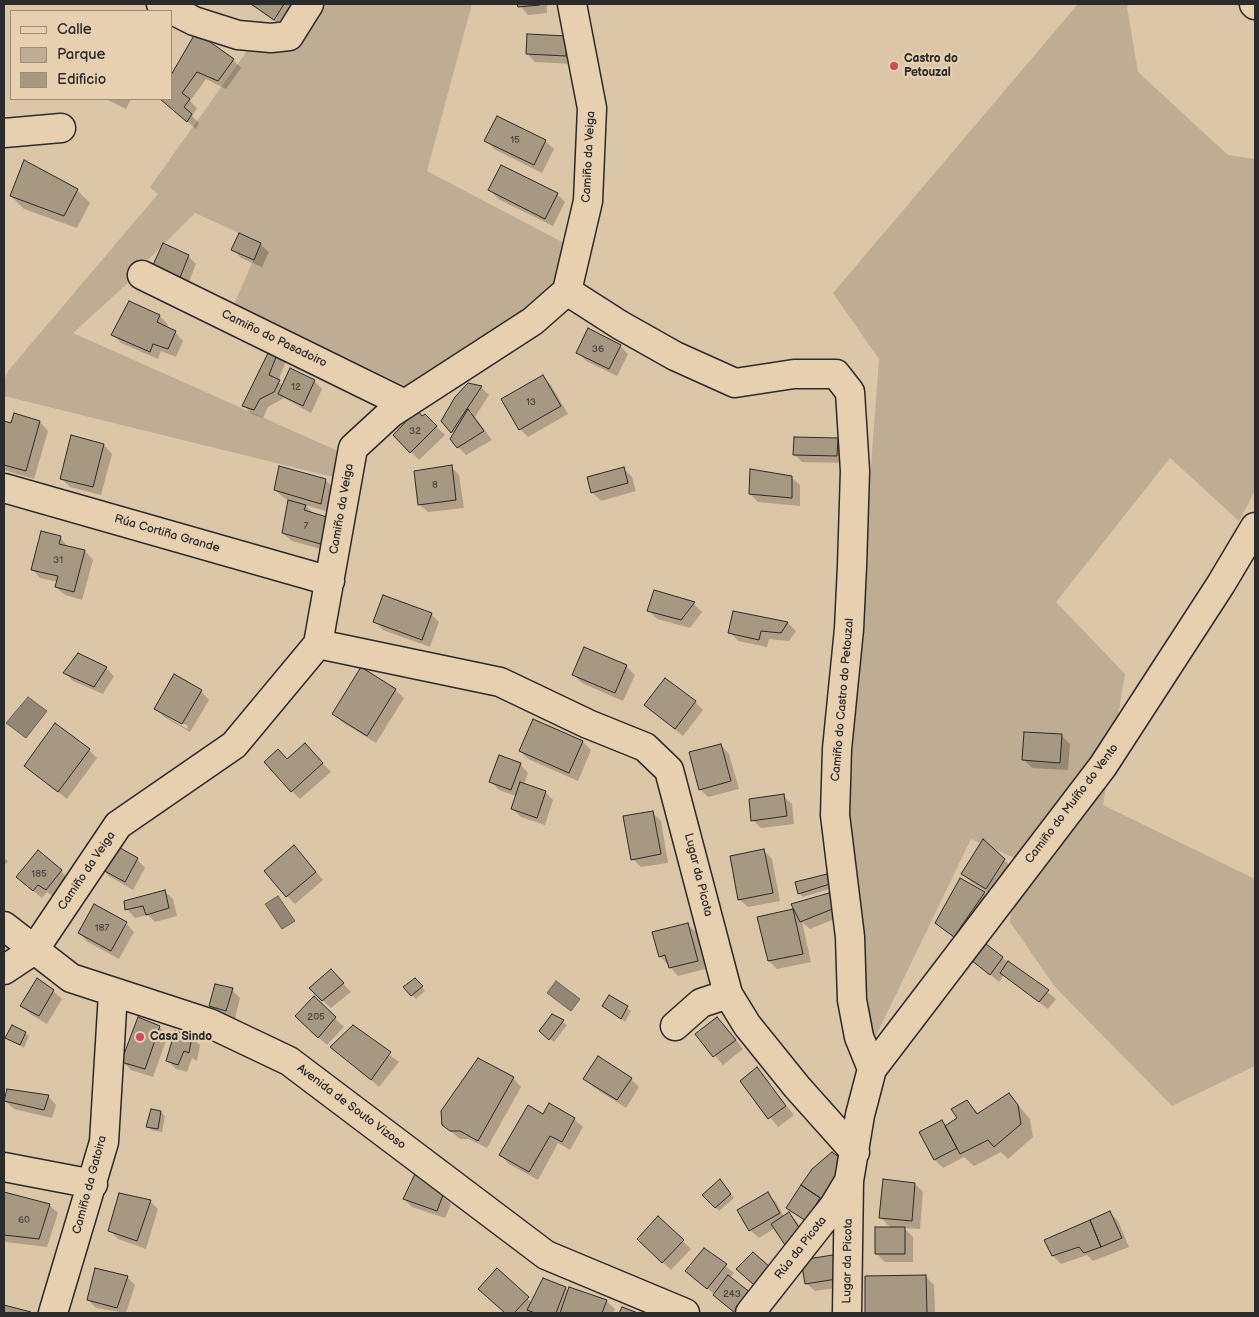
<!DOCTYPE html>
<html>
<head>
<meta charset="utf-8">
<style>
	body { margin:0 }
	#map { position:relative; width:1259px; height:1317px; overflow:hidden; background:#dcc6a8; font-family:"Balsamiq Sans",sans-serif }
	canvas { display:block }
	.frame { position:absolute; inset:0; border:5px solid #2b2b2b; pointer-events:none }
	.legend { position:absolute; left:10px; top:10px; width:162px; height:90px; box-sizing:border-box; background:#e7d0b0; border:1px solid #9c8e7b; margin:0; padding:6px 9px; list-style:none; font-size:15px; color:#2b2b2b }
	.legend li { display:flex; align-items:center; gap:10px; height:25px }
	.legend b { width:25px; border:1px solid #9c8e7b }
</style>
</head>
<body>
<div id="map">
<canvas width="1259" height="1317"></canvas>
<div class="frame"></div>
<ul class="legend">
<li><b style="height:6px;background:#e7d0b0"></b>Calle</li>
<li><b style="height:14px;background:#beac93"></b>Parque</li>
<li><b style="height:14px;background:#a79882"></b>Edificio</li>
</ul>
</div>
<script>
const ctx = document.querySelector('canvas').getContext('2d');
ctx.lineJoin = 'round';
function paint(path, color) { ctx.fillStyle = color; ctx.fill(path, 'evenodd'); }
const shape = rows => new Path2D(rows.map(r => 'M' + r).join(''));
function stroke(path, color, width, dash) { ctx.strokeStyle = color; ctx.lineWidth = width; ctx.lineCap = dash ? 'butt' : 'round'; ctx.setLineDash(dash || []); ctx.stroke(path); }
function label(font, color, halo, rows, align = 'center') {
  ctx.font = font + ' "Balsamiq Sans",sans-serif'; ctx.lineWidth = 4.5; ctx.setLineDash([]); ctx.textBaseline = 'middle'; ctx.strokeStyle = halo; ctx.fillStyle = color; for (const [text, x, y, turn = 0] of rows) {
    ctx.save(); ctx.translate(x, y); ctx.rotate((+turn || 0) * Math.PI / 180); ctx.textAlign = isNaN(turn) ? turn : align; if (halo) ctx.strokeText(text, 0, 0); ctx.fillText(text, 0, 0); ctx.restore();
  }
}
const green = shape([
	[314,4,472,4,427,171,564,243,569,254,560,285,502,335,412,389,234,304,261,243,195,213,147,261,129,282,73,333,338,451,333,477,4,396,4,381,8,371,158,194,150,187,252,44],
	[1078,4,1129,4,1127,7,1138,72,1228,155,1255,159,1255,491,1239,521,1170,458,1056,602,1125,674,1103,805,1255,879,1255,1066,1172,1106,1055,987,1010,922,1017,859,971,839,872,1044,847,787,879,359,833,293]
]);
const water = shape([
	[28,697,47,711,26,738,6,723,28,697],
	[278,896,295,921,282,929,265,904,278,896],
	[556,981,580,999,571,1011,547,993,556,981]
]);
const shadow = shape([
	[250,4,297,4,283,27],
	[519,4,547,4,547,13,528,15],
	[566,37,574,64,535,62,527,53],
	[233,60,241,68,226,89,206,79,190,101,197,108,192,116,199,123,196,129,161,99,171,99,171,78],
	[106,99,131,99,126,109],
	[486,140,545,141,554,149,542,173,494,149],
	[77,190,90,203,77,228,24,209,11,196],
	[490,190,557,194,565,202,553,226,498,199],
	[260,244,269,252,262,267,241,258,233,249],
	[188,256,196,264,187,287,162,275],
	[130,302,160,316,168,325,166,328,175,332,183,341,176,357,161,351,158,359,121,343,113,334],
	[620,346,628,354,617,376,586,361,578,352],
	[277,353,286,361,278,381,283,386,314,381,322,389,311,413,284,398,268,407,263,418,252,414,243,405],
	[542,376,551,385,568,414,528,437,520,429],
	[481,387,489,395,475,417,492,440,466,455,458,447,454,434,442,421],
	[14,415,40,422,48,431,34,479,4,470,4,422,11,425],
	[425,416,445,435,419,460,395,435],
	[837,440,845,448,845,463,802,462,794,454],
	[104,445,112,454,101,495,70,487,61,478],
	[451,467,459,475,464,508,428,512,419,504],
	[624,469,632,477,636,491,601,501,592,492],
	[791,477,800,485,800,506,758,502,750,494],
	[325,480,334,488,329,512,305,505,314,514,332,552,292,541,283,533,289,500,284,498,275,490],
	[60,537,68,547,85,551,93,560,82,600,65,595,56,587,58,582,40,578,32,569],
	[654,592,694,604,702,612,690,628,657,619,649,611],
	[734,613,788,623,796,631,789,641,769,639,767,647,738,641,730,632],
	[431,614,439,622,430,647,383,630,375,621],
	[626,666,635,675,623,701,582,683,574,675],
	[106,668,114,676,103,694,73,681,65,673],
	[395,690,404,698,376,743,342,722,333,714],
	[201,691,209,700,190,732,164,717,156,708],
	[164,713,188,726,187,729,164,715],
	[695,702,703,710,683,736,645,705],
	[533,721,583,742,591,750,578,781,528,759,520,751],
	[1061,735,1070,744,1068,770,1032,768,1024,760],
	[721,745,729,754,739,789,708,797,700,789],
	[89,750,97,758,67,799,25,766],
	[313,753,331,772,300,799,292,791,287,760],
	[520,764,528,773,524,785,545,792,553,800,545,825,521,817,512,809,516,796,499,790,490,781],
	[783,796,792,804,794,824,761,828,753,820],
	[652,812,661,821,668,863,641,867,633,859],
	[764,851,772,859,780,901,748,907,739,899],
	[38,852,70,879,55,898,47,892,42,898,26,885],
	[302,855,323,880,295,904,287,896],
	[4,858,8,861,4,866],
	[137,859,145,868,133,890,109,876,101,868],
	[1004,860,1013,868,995,897,971,882,962,873],
	[827,875,831,879,833,888,803,897,799,893],
	[164,891,173,899,177,916,155,922,148,915,135,918,127,909],
	[984,893,992,901,962,945,937,923],
	[829,894,837,902,842,916,810,929,802,922,811,962,777,969,769,961,793,910,798,916],
	[126,923,134,932,119,959,88,942,79,933],
	[687,924,696,932,705,969,678,976,660,956],
	[986,945,1056,999,1048,1009,1004,975,999,982,973,960],
	[331,971,351,992,331,1008,319,997],
	[419,983,425,991,416,999,405,988],
	[232,990,240,998,235,1019,219,1014,210,1006],
	[53,991,62,999,47,1024,30,1014,22,1005],
	[610,997,631,1011,625,1022,607,1009],
	[314,998,344,1027,327,1045,305,1025],
	[553,1016,567,1025,554,1042,544,1034],
	[159,1027,168,1035,153,1077,131,1070,122,1061],
	[353,1027,399,1062,379,1087,332,1047],
	[726,1027,743,1049,723,1065,697,1034],
	[25,1033,29,1036,24,1048,7,1038],
	[191,1037,200,1045,197,1061,192,1058,187,1072,176,1069,167,1060],
	[757,1069,794,1115,778,1127,741,1081],
	[513,1078,521,1087,487,1148,469,1139,460,1139,443,1125],
	[585,1079,631,1079,639,1087,626,1108,593,1087],
	[1009,1094,1030,1119,1033,1137,1008,1159,1001,1152,974,1166,964,1157,943,1168,935,1160,921,1133,942,1121,947,1126,958,1119,967,1102,979,1114],
	[48,1096,56,1105,52,1118,14,1109,5,1101],
	[152,1111,161,1112,165,1116,162,1132,151,1130,148,1126],
	[543,1116,574,1119,583,1127,570,1150,558,1143,538,1180,509,1164,501,1155],
	[842,1161,815,1228,788,1208,813,1170],
	[415,1176,444,1192,442,1196,451,1204,445,1218,412,1207,404,1199],
	[915,1184,923,1192,920,1229,904,1228,913,1237,913,1262,885,1262,876,1253,891,1228,881,1218],
	[724,1185,734,1198,719,1211,704,1195],
	[4,1194,49,1205,58,1213,47,1247,6,1242,4,1240],
	[767,1194,776,1202,784,1217,789,1214,797,1222,810,1242,794,1253,775,1228,759,1238,750,1230],
	[150,1201,158,1209,146,1249,118,1239,110,1231],
	[1110,1213,1118,1221,1129,1247,1093,1261,1087,1255,1061,1264,1053,1256],
	[658,1218,691,1249,671,1270,638,1239],
	[704,1249,734,1273,730,1278,749,1313,736,1313,687,1271],
	[838,1255,850,1286,815,1291,806,1283],
	[497,1270,532,1303,566,1288,569,1291,606,1301,615,1309,613,1313,505,1313,488,1297],
	[127,1277,135,1285,126,1313,96,1308,88,1300],
	[866,1277,926,1277,934,1285,935,1313,867,1313]
]);
const building = shape([
	[251,4,284,4,274,20,251,4],
	[517,4,539,4,540,5,518,7,517,4],
	[196,32,234,59,218,81,197,72,182,93,190,99,184,107,192,114,187,122,160,99,171,99,171,75,196,32],
	[527,34,567,36,566,56,526,54,527,34],
	[497,116,546,140,534,165,484,141,497,116],
	[24,160,78,189,64,216,10,196,24,160],
	[501,165,558,193,545,219,488,190,501,165],
	[239,233,261,243,254,260,231,250,239,233],
	[163,243,189,255,179,280,152,267,163,243],
	[129,301,160,315,157,322,176,331,168,349,153,344,150,352,111,335,129,301],
	[588,328,621,345,609,369,576,353,588,328],
	[270,349,278,352,269,375,280,380,274,392,260,399,254,410,242,406,270,349],
	[290,368,315,380,303,406,278,394,290,368],
	[543,375,561,406,519,430,501,399,543,375],
	[468,383,482,386,451,433,441,421,455,397,468,383],
	[468,409,484,431,457,448,450,439,468,409],
	[417,410,422,416,425,414,437,426,410,453,393,435,417,410],
	[14,413,40,421,26,471,4,465,4,421,11,423,14,413],
	[71,435,104,444,93,487,60,479,71,435],
	[794,437,838,438,837,456,793,455,794,437],
	[452,465,456,500,418,505,414,471,452,465],
	[279,466,326,479,321,504,274,490,279,466],
	[624,467,628,483,591,493,587,477,624,467],
	[750,469,792,476,792,498,749,494,750,469],
	[288,500,306,505,304,510,330,518,324,545,282,533,288,500],
	[41,531,61,536,59,544,85,550,74,592,55,587,58,576,31,570,41,531],
	[654,590,695,602,681,620,647,611,654,590],
	[383,595,432,613,422,640,373,622,383,595],
	[733,611,788,622,781,633,761,631,759,640,728,633,733,611],
	[584,647,627,665,615,693,572,675,584,647],
	[78,653,107,667,94,687,63,673,78,653],
	[361,667,396,689,367,736,332,714,361,667],
	[174,674,202,690,182,724,154,709,174,674],
	[665,678,696,701,675,729,644,705,665,678],
	[533,719,583,741,569,773,519,751,533,719],
	[55,723,90,749,58,792,24,766,55,723],
	[1024,732,1062,734,1060,763,1022,760,1024,732],
	[305,743,323,763,291,792,264,762,278,749,287,759,305,743],
	[721,744,731,781,699,790,689,752,721,744],
	[499,755,521,763,511,790,489,782,499,755],
	[520,782,546,791,537,818,511,809,520,782],
	[784,794,787,816,751,821,749,799,784,794],
	[653,811,661,854,631,860,623,816,653,811],
	[983,839,1005,859,986,889,961,874,983,839],
	[113,844,138,858,125,882,99,868,113,844],
	[294,845,316,872,286,897,264,871,294,845],
	[764,849,773,893,738,900,730,856,764,849],
	[38,850,62,870,46,890,38,885,33,891,16,877,38,850],
	[827,874,830,884,798,894,795,882,827,874],
	[960,878,985,892,954,937,935,923,960,878],
	[165,890,169,908,146,915,143,906,125,910,124,901,165,890],
	[829,893,835,908,800,922,791,904,829,893],
	[94,904,127,922,111,951,78,933,94,904],
	[793,909,803,954,768,961,757,917,793,909],
	[688,923,698,961,669,968,665,955,659,957,652,932,688,923],
	[986,944,1003,957,990,975,971,960,986,944],
	[1008,961,1049,990,1039,1002,1000,973,1008,961],
	[331,969,344,983,322,1001,309,988,331,969],
	[37,978,54,990,39,1016,20,1006,37,978],
	[415,978,423,986,411,996,403,987,415,978],
	[215,984,233,988,226,1011,209,1006,215,984],
	[609,995,628,1006,621,1019,602,1006,609,995],
	[314,996,336,1017,318,1038,295,1016,314,996],
	[552,1014,564,1020,549,1040,539,1031,552,1014],
	[138,1017,160,1026,145,1069,121,1062,138,1017],
	[717,1017,736,1040,713,1057,695,1034,717,1017],
	[12,1025,26,1032,20,1045,5,1038,12,1025],
	[353,1025,391,1052,371,1080,330,1047,353,1025],
	[175,1031,192,1036,189,1053,184,1051,178,1065,166,1061,175,1031],
	[598,1056,632,1078,617,1100,583,1079,598,1056],
	[478,1058,514,1077,478,1141,460,1131,450,1131,442,1125,441,1111,478,1058],
	[757,1067,786,1106,768,1119,740,1081,757,1067],
	[7,1089,49,1095,44,1110,4,1101,7,1089],
	[1009,1093,1018,1105,1021,1124,994,1147,988,1140,960,1154,945,1126,957,1118,951,1109,967,1100,977,1114,1009,1093],
	[549,1103,575,1118,562,1142,550,1136,529,1172,499,1155,528,1105,543,1114,549,1103],
	[151,1109,161,1111,158,1129,146,1127,151,1109],
	[942,1120,957,1148,934,1160,919,1132,942,1120],
	[832,1152,843,1160,828,1203,801,1185,812,1169,832,1152],
	[415,1174,436,1183,434,1188,443,1195,437,1211,403,1199,415,1174],
	[720,1179,731,1194,715,1208,702,1195,720,1179],
	[883,1179,915,1183,912,1221,879,1218,883,1179],
	[801,1185,820,1198,806,1221,786,1208,801,1185],
	[4,1192,50,1204,39,1239,4,1235,4,1192],
	[768,1192,780,1213,749,1231,737,1210,768,1192],
	[119,1193,151,1200,137,1241,108,1231,119,1193],
	[1110,1211,1122,1238,1101,1247,1090,1220,1110,1211],
	[789,1212,803,1234,785,1245,771,1224,789,1212],
	[658,1216,684,1240,662,1263,637,1239,658,1216],
	[1090,1220,1101,1247,1084,1253,1079,1247,1052,1256,1044,1240,1090,1220],
	[875,1227,905,1227,905,1254,875,1254,875,1227],
	[704,1248,727,1264,707,1289,685,1271,704,1248],
	[753,1252,771,1268,754,1285,736,1269,753,1252],
	[839,1254,843,1278,805,1284,801,1260,839,1254],
	[95,1268,128,1276,117,1308,87,1300,95,1268],
	[497,1268,529,1297,514,1313,505,1313,478,1289,497,1268],
	[728,1275,751,1293,735,1313,713,1295,728,1275],
	[926,1275,927,1313,865,1313,865,1276,926,1275],
	[543,1278,566,1287,556,1313,535,1313,527,1310,543,1278],
	[569,1287,607,1300,602,1313,560,1313,569,1287],
	[4,1305,31,1312,30,1313,4,1313,4,1305],
	[622,1307,638,1313,619,1313,622,1307]
]);
const minor = shape([
	[161,4,194,21,238,35,271,38,289,36,309,4],
	[1254,4,1255,5],
	[4,133,61,128],
	[142,275,405,404],
	[567,291,620,325,675,356,735,383,794,374,836,374,850,392,855,471,852,566,849,629,837,749,835,815,850,937,852,1000,859,1037,872,1069,860,1115,849,1181,847,1313],
	[4,488,330,581],
	[318,644,500,682,588,724,645,747,669,770,728,994,747,1025,797,1087,855,1152],
	[4,926,71,978,209,1023,289,1061,546,1255,685,1313],
	[4,970,34,950,118,825,234,745,318,644,353,448,391,413,533,321,567,291,588,201,592,108,572,4],
	[675,1026,701,1003,728,994],
	[872,1069,1103,766,1221,584,1255,527],
	[4,1167,93,1184],
	[53,1313,104,1142,113,993],
	[750,1313,834,1206,849,1181]
]);
const markers = [
	[894,66,5,"#d1495b"],
	[140,1037,5,"#d1495b"]
];
const numberNames = [
	["15",515,140],
	["36",598,349],
	["12",296,387],
	["13",531,402],
	["32",415,431],
	["8",435,485],
	["7",306,526],
	["31",58,560],
	["185",39,874],
	["187",102,928],
	["205",316,1017],
	["60",24,1220],
	["243",732,1294]
];
const poiNames = [
	["Castro do",904,59],
	["Petouzal",904,73],
	["Casa Sindo",150,1037]
];
const streetNames = [
	["Camiño da Veiga",589,157,-87],
	["Camiño do Pasadoiro",274,339,26],
	["Camiño da Veiga",342,509,-80],
	["Rúa Cortiña Grande",167,534,16],
	["Camiño do Castro do Petouzal",843,700,-85],
	["Camiño do Muíño do Vento",1072,804,-53],
	["Camiño da Veiga",87,871,-56],
	["Lugar da Picota",698,875,76],
	["Avenida de Souto Vizoso",351,1107,37],
	["Camiño da Gatoira",90,1185,-75],
	["Rúa da Picota",801,1248,-52],
	["Lugar da Picota",848,1261,-89]
];
paint(green, '#beac93');
paint(water, '#938675');
stroke(water, '#696257', 1);
paint(shadow, '#0003');
paint(building, '#a79882');
stroke(building, '#2b2b2b', 1);
stroke(minor, '#2b2b2b', 31);
stroke(minor, '#e7d0b0', 28);
for (const [x, y, r, color] of markers) { const dot = new Path2D(); dot.arc(x, y, r, 0, 2 * Math.PI); ctx.fillStyle = color; ctx.fill(dot); stroke(dot, '#e7d0b0', 2); }
label('10px', '#4a4641', null, numberNames);
label('bold 12px', '#2b2b2b', '#e7d0b0', poiNames, 'left');
label('12px', '#2b2b2b', '#e7d0b0', streetNames);
</script>
</body>
</html>
